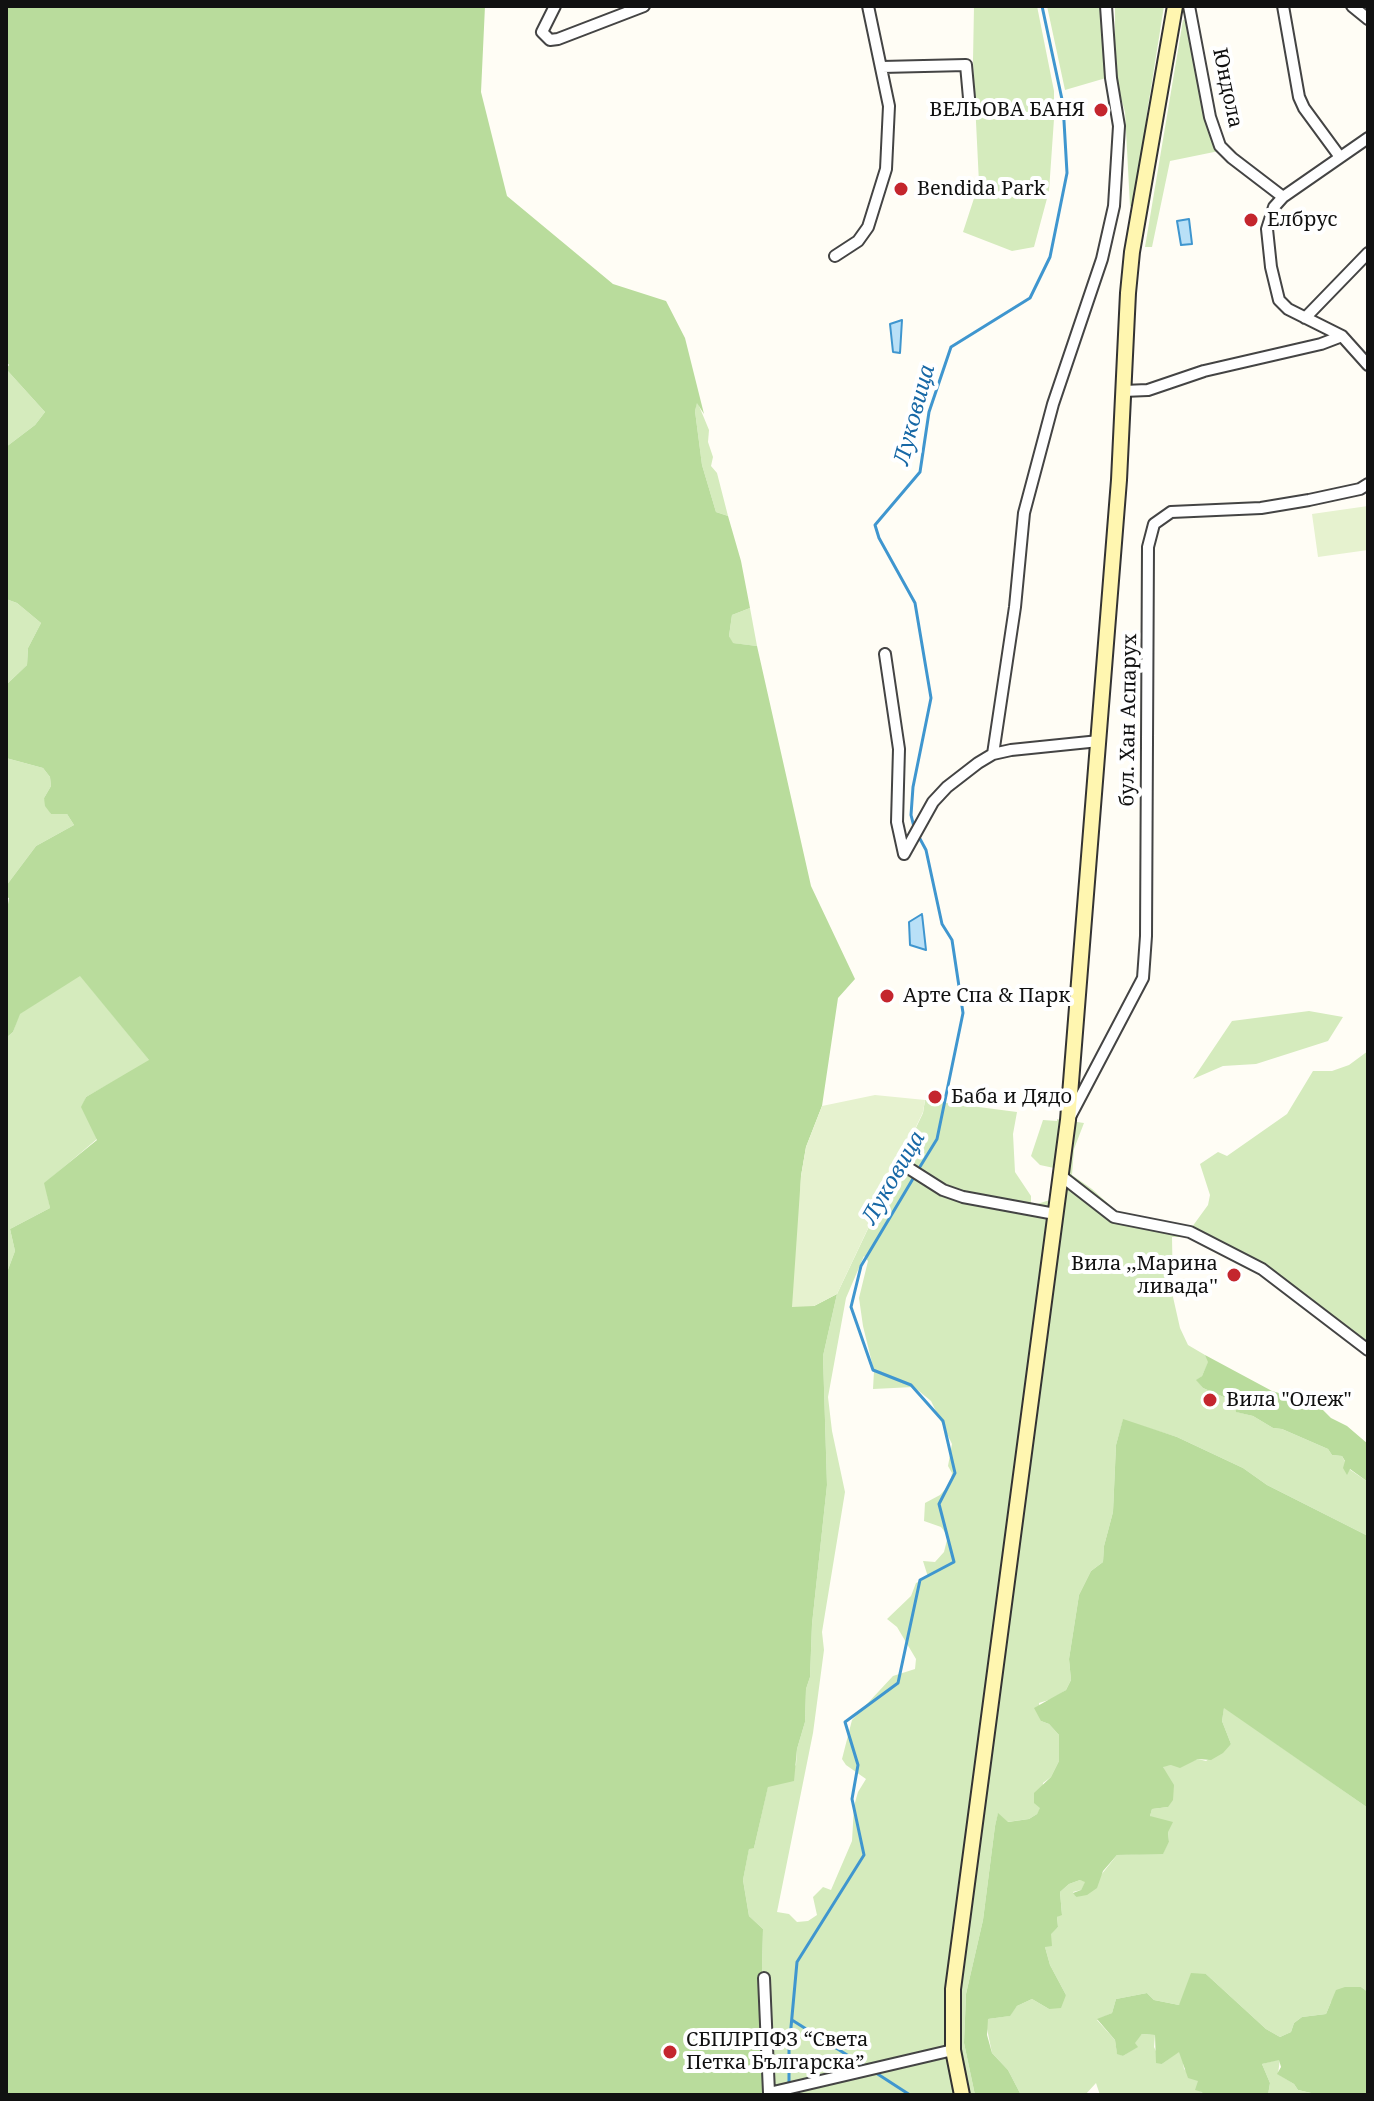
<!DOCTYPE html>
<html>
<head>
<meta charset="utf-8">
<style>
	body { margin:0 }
	#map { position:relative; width:1374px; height:2101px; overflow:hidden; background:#fffdf5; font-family:"Noto Serif",serif }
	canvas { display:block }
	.frame { position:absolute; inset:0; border:8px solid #111; pointer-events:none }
</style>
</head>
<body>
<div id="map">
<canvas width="1374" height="2101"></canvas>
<div class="frame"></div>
</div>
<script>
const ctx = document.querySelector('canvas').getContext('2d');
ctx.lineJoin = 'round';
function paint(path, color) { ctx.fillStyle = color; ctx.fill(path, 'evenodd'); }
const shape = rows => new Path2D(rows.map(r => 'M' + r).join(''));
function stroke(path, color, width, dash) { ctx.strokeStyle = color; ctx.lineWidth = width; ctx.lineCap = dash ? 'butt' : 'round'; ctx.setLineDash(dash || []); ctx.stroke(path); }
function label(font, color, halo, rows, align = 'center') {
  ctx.font = font + ' "Noto Serif",serif'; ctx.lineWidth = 8; ctx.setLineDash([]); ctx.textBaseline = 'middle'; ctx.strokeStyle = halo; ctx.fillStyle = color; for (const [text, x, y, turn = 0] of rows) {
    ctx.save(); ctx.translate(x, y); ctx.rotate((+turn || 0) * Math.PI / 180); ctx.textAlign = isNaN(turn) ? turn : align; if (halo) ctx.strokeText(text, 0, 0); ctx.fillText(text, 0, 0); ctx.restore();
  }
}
const green = shape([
	[974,6,1037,6,1054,91,1054,119,1049,191,1034,247,1012,251,963,232,979,183,973,61],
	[1047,6,1102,6,1106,78,1065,90],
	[1115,6,1164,6,1147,113,1137,207,1130,206,1125,112,1115,77],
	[1191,18,1219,151,1170,161,1152,247,1145,247,1183,20],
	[6,369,45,412,35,425,6,447],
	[697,401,709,430,708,442,713,457,711,466,717,473,728,516,716,512,702,465,695,411],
	[6,599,17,603,41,623,28,648,27,665,6,685],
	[750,608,757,646,732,643,729,636,732,615],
	[6,758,43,768,50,777,51,786,44,798,51,814,67,814,74,825,36,846,6,886],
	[80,975,150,1061,86,1097,82,1107,97,1139,45,1183,50,1208,10,1229,15,1251,6,1275,6,1038,13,1032,19,1014],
	[1309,1011,1343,1017,1328,1041,1256,1064,1223,1066,1193,1079,1232,1021],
	[1368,1051,1368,1352,1269,1276,1190,1237,1172,1237,1173,1297,1180,1328,1188,1345,1205,1355,1209,1361,1202,1376,1197,1380,1203,1388,1235,1402,1237,1412,1253,1416,1273,1428,1282,1429,1328,1449,1332,1455,1342,1456,1349,1469,1368,1482,1368,1536,1267,1485,1243,1468,1177,1437,1123,1420,1116,1445,1113,1512,1104,1546,1103,1562,1091,1571,1079,1595,1069,1659,1071,1680,1066,1690,1052,1699,1039,1703,1041,1721,1049,1724,1059,1735,1059,1761,1051,1777,1043,1783,1041,1808,1037,1814,1029,1819,1007,1822,998,1814,995,1826,983,1920,966,1994,964,2043,975,2095,764,2095,762,2074,767,2053,762,1968,763,1929,749,1916,743,1880,749,1848,754,1848,768,1786,796,1765,797,1749,805,1722,806,1689,810,1677,812,1624,827,1485,823,1356,837,1294,923,1113,925,1100,1017,1112,1013,1134,1015,1172,1031,1196,1031,1203,1037,1204,1050,1200,1057,1189,1054,1168,1040,1165,1031,1156,1043,1120,1057,1121,1057,1119,1084,1123,1074,1149,1072,1175,1092,1189,1123,1217,1192,1227,1208,1205,1210,1195,1200,1164,1218,1152,1227,1156,1287,1114,1313,1071,1332,1071,1349,1065],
	[864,1256,868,1261,859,1298,863,1326,874,1371,873,1389,914,1387,931,1401,952,1444,948,1466,952,1473,950,1484,940,1495,925,1503,924,1521,941,1527,948,1536,944,1552,935,1562,923,1561,928,1577,916,1583,911,1596,887,1619,897,1627,916,1659,915,1669,893,1676,852,1720,842,1759,846,1765,866,1779,858,1792,854,1806,852,1841,831,1890,823,1887,813,1897,817,1915,808,1921,797,1922,789,1914,777,1912,813,1733,824,1650,822,1632,845,1492,832,1431,828,1397,846,1298],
	[1224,1707,1368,1808,1368,1992,1361,1987,1331,2002,1326,2014,1302,2017,1294,2023,1291,2032,1280,2037,1266,2029,1206,1974,1179,2005,1154,2000,1147,1993,1116,1999,1112,2013,1097,2020,1115,2040,1117,2053,1123,2056,1137,2047,1134,2043,1142,2034,1155,2035,1154,2047,1162,2064,1179,2051,1182,2055,1184,2069,1199,2081,1203,2095,1100,2095,1096,2083,1085,2095,1021,2095,1008,2070,992,2053,986,2024,988,2019,1009,2016,1017,2006,1032,1999,1049,2009,1066,1995,1050,1965,1045,1947,1050,1934,1058,1927,1057,1917,1062,1914,1060,1892,1069,1884,1080,1880,1086,1881,1081,1890,1073,1892,1076,1897,1101,1875,1117,1855,1163,1853,1169,1842,1168,1832,1150,1816,1152,1809,1168,1807,1163,1766,1187,1763,1198,1759,1206,1761,1231,1744,1222,1721],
	[1280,2059,1278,2074,1294,2084,1298,2090,1320,2095,1268,2095,1270,2083,1262,2064]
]);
const forest = shape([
	[6,6,485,6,481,92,507,196,613,284,666,301,685,338,704,414,697,403,695,411,702,465,716,512,728,516,741,561,750,608,732,615,729,636,733,643,757,646,811,886,855,979,838,998,822,1106,806,1147,801,1176,799,1229,814,1306,837,1294,823,1356,827,1485,812,1624,810,1677,806,1689,805,1722,797,1749,794,1781,768,1787,754,1848,749,1849,743,1880,749,1916,763,1929,762,1968,767,2053,762,2074,764,2095,6,2095,6,1275,15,1251,10,1229,50,1208,44,1183,97,1140,81,1107,86,1097,149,1060,80,976,20,1014,13,1032,6,1038,6,917,9,898,6,897,6,886,36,846,74,825,67,814,51,814,45,806,44,798,51,786,50,777,43,768,6,758,6,685,27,665,28,648,41,623,17,603,6,599,6,447,35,425,45,412,6,369,9,365,6,361],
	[1205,1355,1272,1391,1317,1404,1331,1418,1347,1426,1368,1444,1368,1482,1350,1469,1347,1475,1343,1468,1345,1461,1342,1456,1332,1455,1328,1449,1282,1429,1273,1428,1253,1416,1236,1412,1235,1402,1203,1388,1196,1380,1202,1376,1208,1362],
	[1123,1419,1177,1437,1243,1468,1267,1485,1368,1536,1368,1808,1224,1708,1222,1721,1231,1744,1223,1753,1211,1760,1198,1759,1180,1768,1171,1765,1163,1767,1174,1785,1173,1800,1168,1807,1152,1809,1150,1816,1173,1822,1168,1832,1169,1842,1163,1854,1117,1855,1103,1871,1097,1888,1087,1895,1076,1897,1073,1893,1081,1890,1085,1882,1080,1880,1069,1884,1060,1892,1062,1915,1057,1917,1058,1927,1051,1934,1052,1946,1045,1947,1050,1965,1066,1995,1061,2008,1049,2009,1032,1999,1017,2006,1010,2016,988,2019,987,2035,992,2053,1008,2070,1021,2095,975,2095,964,2043,966,1994,983,1920,995,1826,998,1813,1008,1822,1029,1819,1037,1814,1040,1808,1034,1803,1034,1793,1051,1777,1059,1761,1059,1735,1049,1724,1041,1721,1034,1708,1066,1690,1071,1680,1069,1659,1079,1595,1091,1571,1103,1562,1104,1546,1113,1512,1116,1445],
	[1191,1973,1206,1974,1266,2029,1280,2037,1291,2032,1294,2023,1302,2017,1326,2014,1336,1990,1345,1987,1361,1987,1368,1992,1368,2095,1320,2095,1298,2090,1294,2084,1277,2074,1281,2067,1279,2060,1262,2064,1270,2083,1268,2095,1203,2095,1202,2092,1195,2090,1198,2081,1188,2078,1179,2052,1162,2064,1156,2063,1155,2035,1142,2034,1135,2043,1138,2047,1123,2056,1117,2054,1115,2040,1097,2019,1112,2013,1116,1999,1147,1993,1154,2000,1179,2005]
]);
const pitch = shape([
	[1368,506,1368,550,1318,557,1312,514],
	[875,1095,925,1100,923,1112,837,1294,814,1306,792,1307,801,1176,806,1147,822,1106]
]);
const water = shape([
	[1189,219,1192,244,1181,245,1177,221,1189,219],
	[902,320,900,353,893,352,890,324,902,320],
	[922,914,926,950,910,945,909,922,922,914]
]);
const stream = shape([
	[914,827,911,815,913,787,931,698,915,603,879,538,875,525,920,472,929,412,951,347,1030,298,1050,257,1067,173,1063,104,1042,6],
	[918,1170,937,1139,963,1013,952,940,942,924,926,850,919,837],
	[792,2020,866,2067],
	[873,2071,910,2095],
	[789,2095,789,2049,797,1962,864,1855,852,1799,858,1765,845,1722,898,1683,920,1580,954,1562,939,1504,955,1473,943,1421,911,1385,873,1370,851,1307,861,1266,914,1177]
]);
const minor = shape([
	[555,6,542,32,550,40,558,39,644,6],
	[1189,6,1210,117,1220,146,1232,158,1283,197],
	[1283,6,1299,97,1304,108,1340,157],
	[1352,6,1368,19],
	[882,67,966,65,969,98],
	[1368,138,1283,197,1274,207,1267,229,1271,267,1279,300,1288,309,1342,336,1368,365],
	[835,256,858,241,868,227,886,169,889,106,868,6],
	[1305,318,1368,253],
	[1123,391,1148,390,1204,371,1321,344,1342,336],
	[885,654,899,749,897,822,904,854],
	[993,754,1015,607,1024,513,1053,404,1102,259,1114,206,1119,126,1111,78,1106,6],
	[904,854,933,802,947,787,978,763,993,754,1011,750,1099,741],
	[1071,1115,1143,978,1146,936,1148,547,1154,524,1171,512,1261,508,1309,500,1360,489,1368,484],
	[902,1164,943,1190,963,1197,1055,1214],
	[1060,1175,1114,1217,1190,1232,1262,1269,1368,1350],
	[764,1978,769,2093,953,2050]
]);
const secondary = shape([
	[962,2095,953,2050,953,1989,1068,1120,1119,480,1128,293,1132,252,1175,6]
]);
const markers = [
	[1101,110,8,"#c4262e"],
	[901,189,8,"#c4262e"],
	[1251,220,8,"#c4262e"],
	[887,996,8,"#c4262e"],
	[935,1097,8,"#c4262e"],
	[1234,1275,8,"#c4262e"],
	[1210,1400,8,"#c4262e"],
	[670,2052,8,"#c4262e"]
];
const streetNames = [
	["Юндола",1227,88,78],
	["бул. Хан Аспарух",1129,720,-89]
];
const poiNames = [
	["ВЕЛЬОВА БАНЯ",1085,110,"right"],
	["Bendida Park",917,189],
	["Елбрус",1267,220],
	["Арте Спа & Парк",903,996],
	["Баба и Дядо",951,1097],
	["Вила ,,Марина",1218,1264,"right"],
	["ливада''",1218,1287,"right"],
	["Вила \"Олеж\"",1226,1400],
	["СБПЛРПФЗ “Света",686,2040],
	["Петка Българска”",686,2063]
];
const waterNames = [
	["Луковица",915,415,-75],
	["Луковица",894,1178,-60]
];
paint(green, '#d5ebbd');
paint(forest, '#b9dc9c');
paint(pitch, '#e6f2cf');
paint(water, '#b9e0f7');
stroke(water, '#3f96cf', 2);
stroke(stream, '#3f96cf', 3);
stroke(minor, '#444', 14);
stroke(secondary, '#333', 18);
stroke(minor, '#fff', 10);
stroke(secondary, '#fff6b0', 14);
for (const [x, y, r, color] of markers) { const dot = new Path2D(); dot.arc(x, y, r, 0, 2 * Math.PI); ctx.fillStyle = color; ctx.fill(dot); stroke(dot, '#fff', 3); }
label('20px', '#111', '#fff', streetNames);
label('20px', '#111', '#fff', poiNames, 'left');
label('italic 22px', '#1768a6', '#fff', waterNames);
</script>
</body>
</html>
